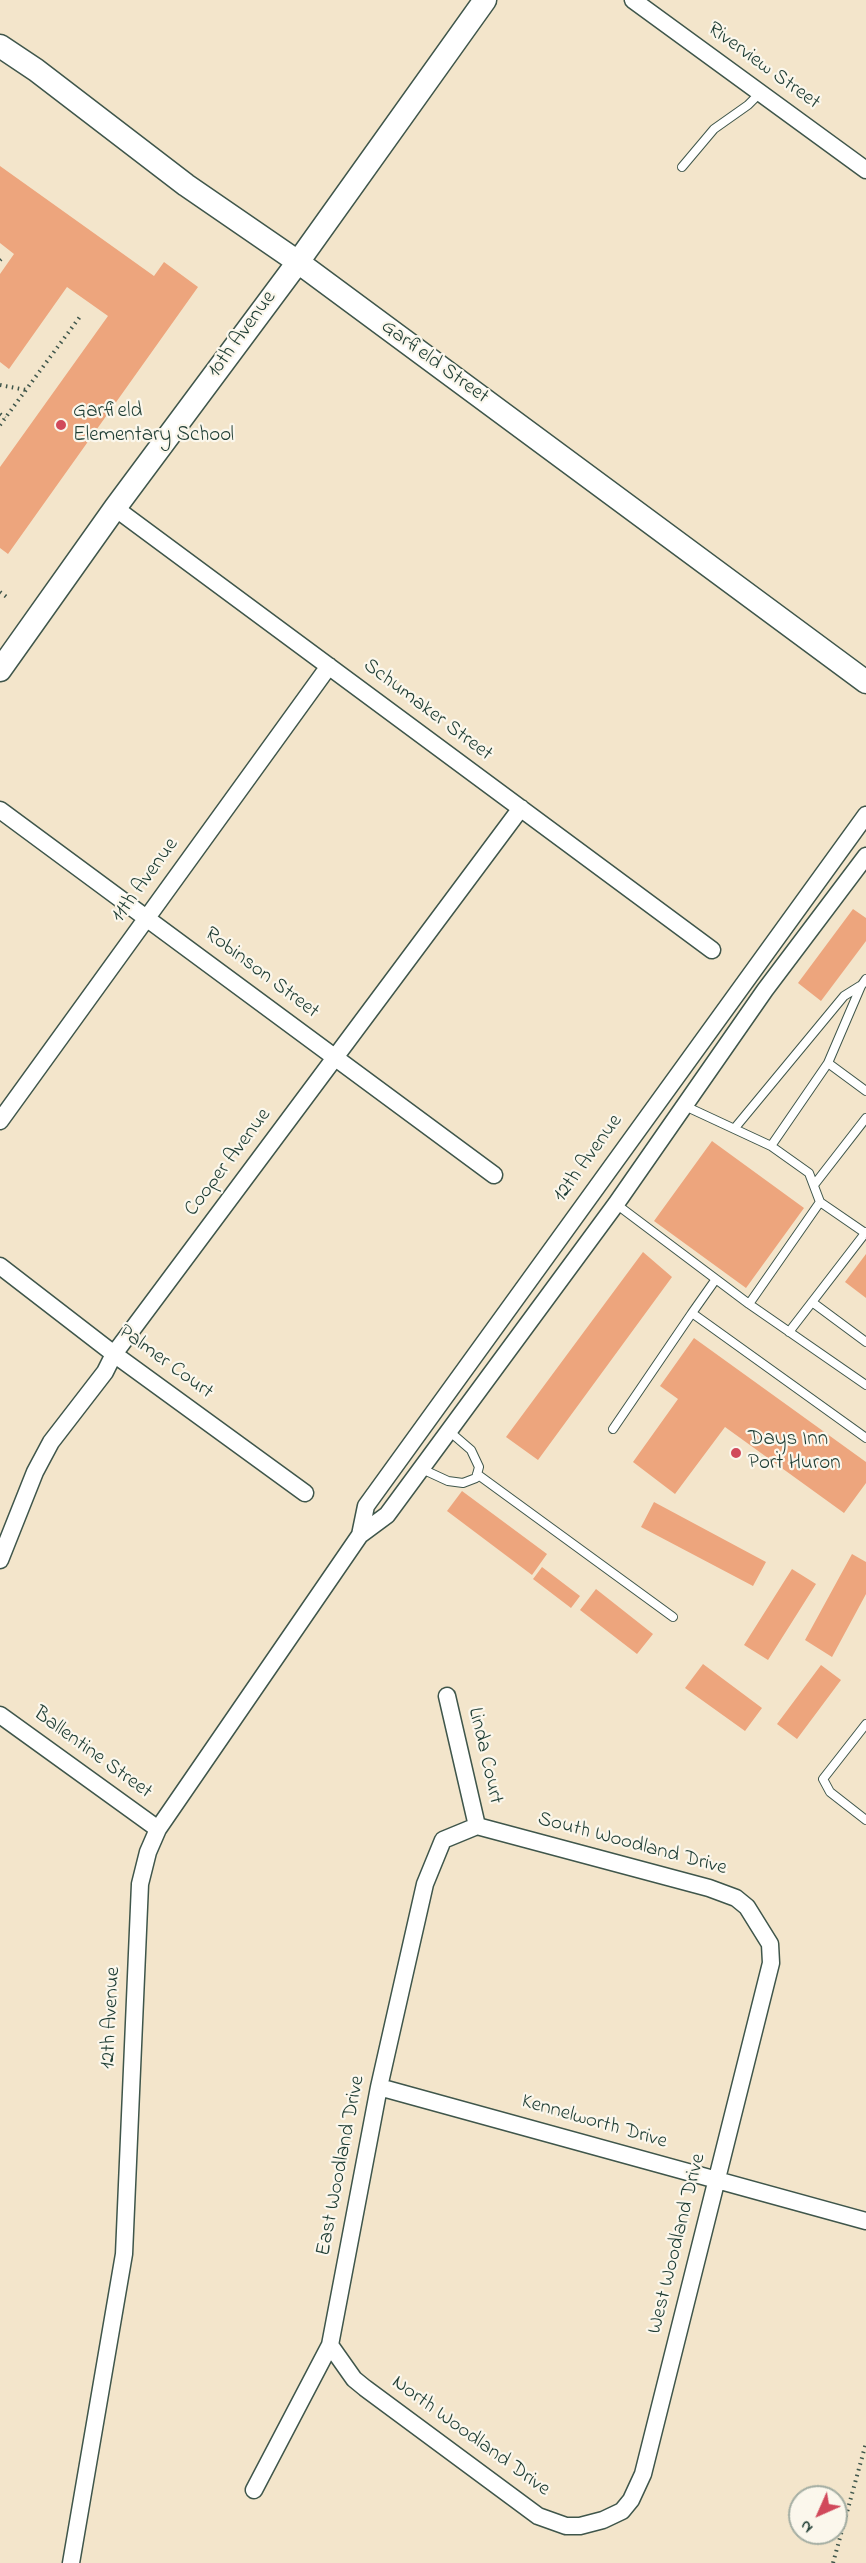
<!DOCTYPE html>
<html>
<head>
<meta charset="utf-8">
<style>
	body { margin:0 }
	#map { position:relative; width:866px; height:2563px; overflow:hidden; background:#f3e5cb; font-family:"Indie Flower",sans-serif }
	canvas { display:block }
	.north { position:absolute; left:788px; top:2485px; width:60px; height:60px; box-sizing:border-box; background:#fbf7ec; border:2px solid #a3ada2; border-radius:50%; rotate:225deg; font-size:16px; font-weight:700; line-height:24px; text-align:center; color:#1f3d34 }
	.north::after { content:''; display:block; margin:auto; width:21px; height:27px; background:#d1495b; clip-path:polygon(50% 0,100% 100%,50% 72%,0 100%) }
</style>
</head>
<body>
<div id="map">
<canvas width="866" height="2563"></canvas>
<div class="north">N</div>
</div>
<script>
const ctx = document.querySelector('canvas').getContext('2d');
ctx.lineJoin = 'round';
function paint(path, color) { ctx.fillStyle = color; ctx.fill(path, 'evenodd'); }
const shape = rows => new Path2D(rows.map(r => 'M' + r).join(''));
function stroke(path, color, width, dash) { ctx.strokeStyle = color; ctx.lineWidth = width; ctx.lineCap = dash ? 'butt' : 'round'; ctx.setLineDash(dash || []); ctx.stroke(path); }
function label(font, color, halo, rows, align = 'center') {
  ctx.font = font + ' "Indie Flower",sans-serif'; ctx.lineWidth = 4.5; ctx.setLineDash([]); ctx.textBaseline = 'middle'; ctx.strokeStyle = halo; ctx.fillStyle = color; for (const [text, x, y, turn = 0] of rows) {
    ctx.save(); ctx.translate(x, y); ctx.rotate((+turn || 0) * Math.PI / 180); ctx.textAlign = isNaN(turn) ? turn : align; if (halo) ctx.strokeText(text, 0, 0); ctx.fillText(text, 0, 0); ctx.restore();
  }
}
const building = shape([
	[0,166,154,276,164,262,198,287,8,554,0,548,0,467,108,316,67,287,9,369,0,362,0,274,14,254,0,243],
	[853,909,866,918,866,941,821,1001,798,983],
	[712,1141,804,1208,746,1288,654,1221],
	[643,1252,672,1277,538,1460,506,1437],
	[866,1254,866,1298,845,1282],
	[694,1338,866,1462,866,1483,844,1513,725,1427,675,1494,633,1462,678,1399,660,1386],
	[462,1491,547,1554,532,1575,447,1511],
	[654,1502,766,1562,753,1586,641,1527],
	[852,1554,866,1562,866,1594,832,1657,805,1640],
	[542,1567,580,1596,571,1608,533,1579],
	[792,1569,816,1584,768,1660,744,1645],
	[596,1589,653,1634,637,1654,580,1610],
	[703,1664,762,1708,745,1731,685,1688],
	[821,1665,841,1680,797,1739,777,1724]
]);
const path = shape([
	[0,260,1,259],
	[0,385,26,390],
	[0,414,5,418],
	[0,425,82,314],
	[0,592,8,598],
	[833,2563,866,2443]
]);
const lane = shape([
	[682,167,714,129,748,105,760,93],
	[828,1063,866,1091],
	[685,1106,771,1146],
	[734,1129,844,996,860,986],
	[814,1185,866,1118],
	[820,1202,865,1233],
	[616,1204,749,1304,866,1385],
	[716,1279,692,1313,866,1438],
	[812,1302,866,1342],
	[749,1304,820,1202,809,1173,771,1146,828,1063,861,986,866,979],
	[789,1332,866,1232],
	[613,1429,692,1313],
	[422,1469,448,1481,463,1483,476,1478,479,1467,471,1450,449,1431],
	[477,1474,673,1617],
	[866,1724,823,1779,830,1792,866,1820]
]);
const street = shape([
	[633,0,866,170],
	[115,508,712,950],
	[0,810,494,1175],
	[0,1121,329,666],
	[0,1266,114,1354,305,1493],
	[360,1535,366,1506,866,815],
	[0,1560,35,1472,51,1442,105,1372,114,1354,521,808],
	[447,1696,477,1826],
	[0,1715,158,1829],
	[379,2087,866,2221],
	[254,2490,330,2345,379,2087,410,1950,425,1884,443,1840,477,1826,709,1888,736,1898,747,1907,770,1944,771,1963,643,2474,631,2500,622,2511,603,2520,580,2526,566,2526,538,2516,365,2388,354,2379,330,2345],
	[71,2563,124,2254,140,1884,148,1852,158,1829,360,1535,387,1515,616,1204,765,990,866,856]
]);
const secondary = shape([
	[0,46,36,70,186,185,298,262,866,682],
	[0,670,115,508,298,262,485,0]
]);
const markers = [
	[61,425,6,"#d1495b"],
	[736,1453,6,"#d1495b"]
];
const streetNames = [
	["Riverview Street",763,67,36],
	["10th Avenue",243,335,-54],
	["Garfield Street",434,363,36],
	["Schumaker Street",427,711,37],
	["11th Avenue",146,881,-54],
	["Robinson Street",261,974,37],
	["12th Avenue",589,1159,-54],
	["Cooper Avenue",229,1163,-53],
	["Palmer Court",165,1363,36],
	["Ballentine Street",92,1754,36],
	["Linda Court",484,1756,77],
	["South Woodland Drive",632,1845,15],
	["12th Avenue",112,2018,-87],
	["Kennelworth Drive",594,2123,16],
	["East Woodland Drive",342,2166,-79],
	["West Woodland Drive",678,2244,-76],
	["North Woodland Drive",470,2437,36]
];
const poiNames = [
	["Garfield",73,413],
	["Elementary School",73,437],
	["Days Inn",748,1441],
	["Port Huron",748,1465]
];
paint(building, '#eda57d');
stroke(lane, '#3f564b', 10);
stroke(street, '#3f564b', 19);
stroke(secondary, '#3f564b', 25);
stroke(path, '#3f564b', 4, [1.5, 4.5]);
stroke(lane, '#fff', 8);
stroke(street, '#fff', 16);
stroke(secondary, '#fff', 22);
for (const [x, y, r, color] of markers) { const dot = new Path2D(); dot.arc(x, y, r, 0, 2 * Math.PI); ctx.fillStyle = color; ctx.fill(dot); stroke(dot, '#fbf7ec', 2); }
label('21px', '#1f3d34', '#fbf7ec', streetNames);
label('21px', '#1f3d34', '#fbf7ec', poiNames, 'left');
</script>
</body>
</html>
